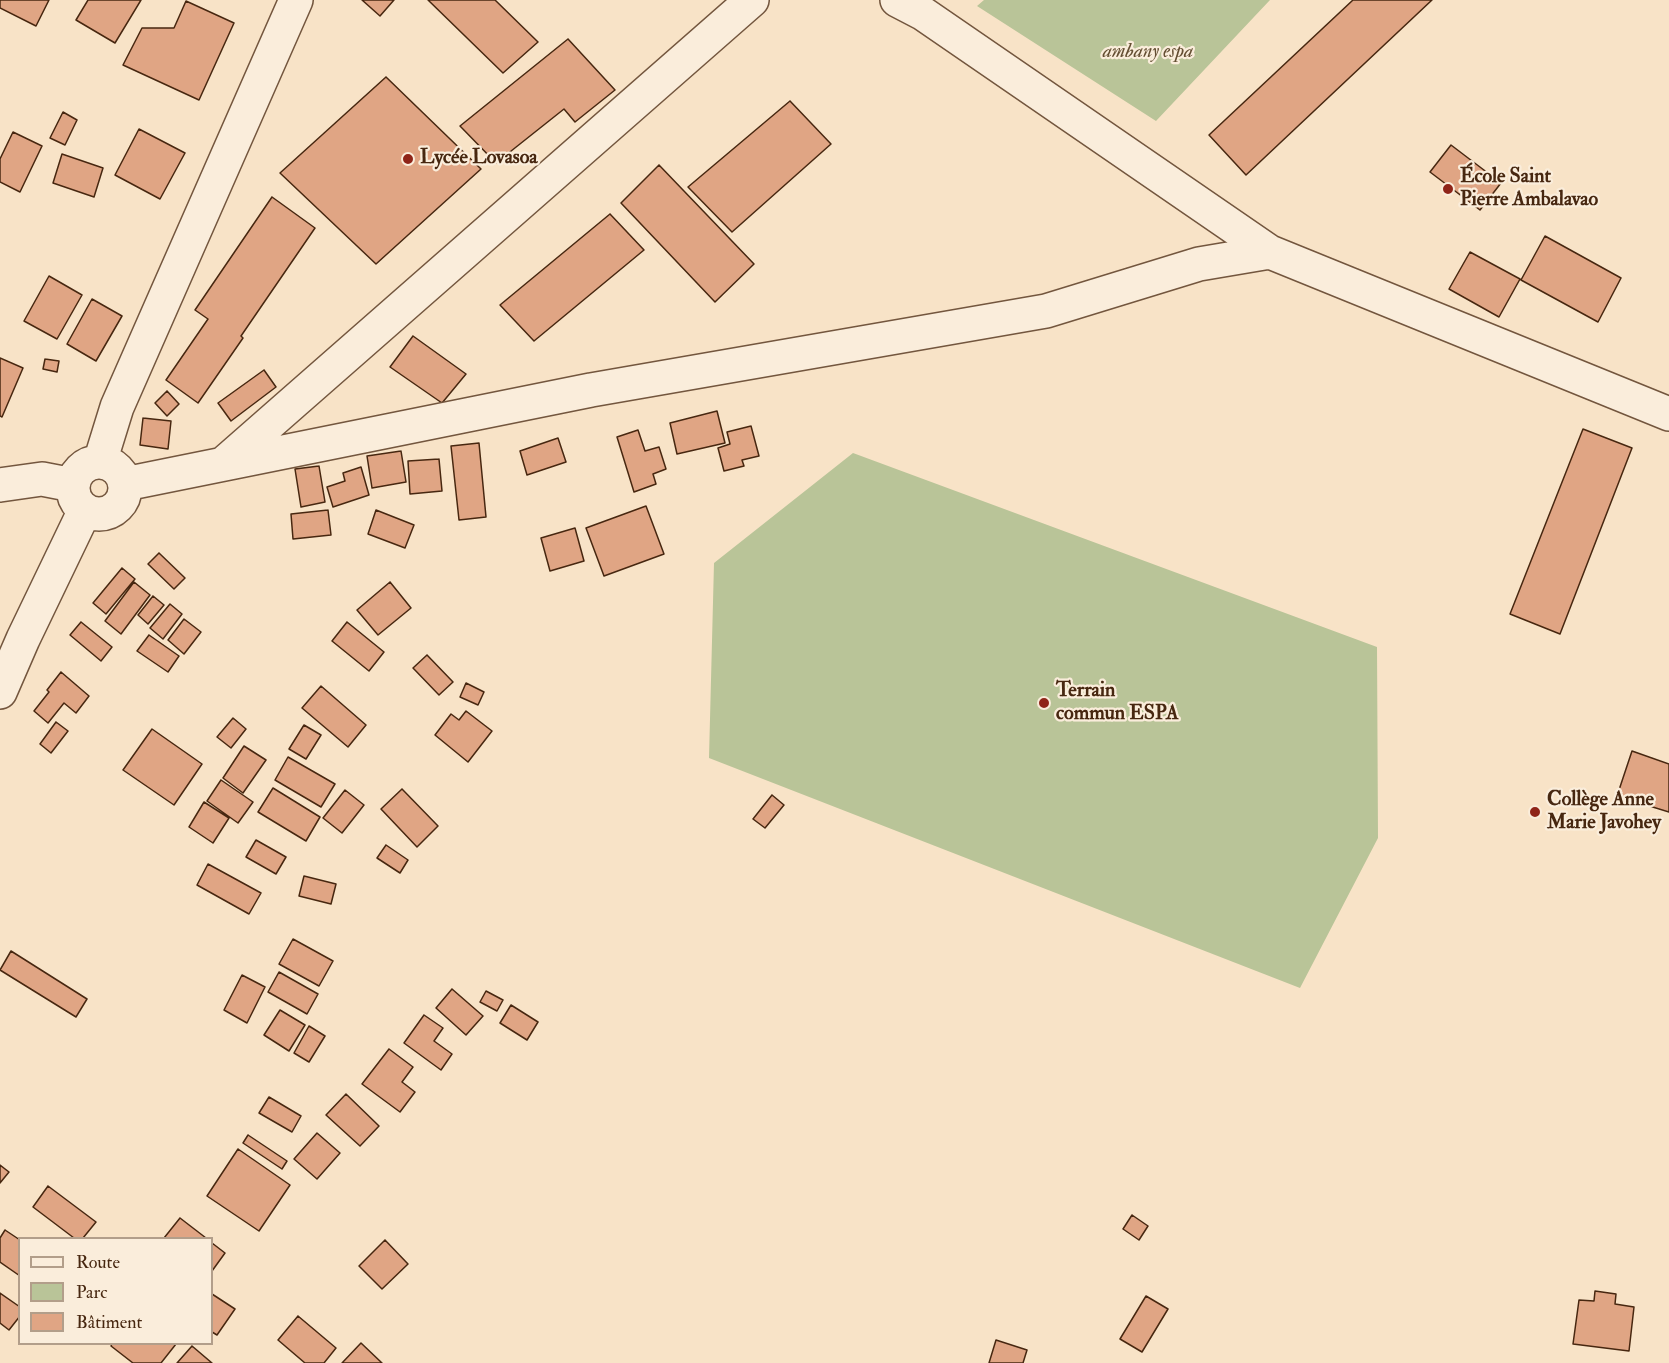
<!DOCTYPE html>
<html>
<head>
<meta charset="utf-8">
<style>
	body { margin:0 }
	#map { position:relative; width:1669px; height:1363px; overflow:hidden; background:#f8e3c7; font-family:"IM FELL Double Pica",serif }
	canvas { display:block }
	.legend { position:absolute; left:18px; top:1237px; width:195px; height:108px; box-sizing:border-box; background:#faeddb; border:2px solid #b29e8a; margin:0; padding:8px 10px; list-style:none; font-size:18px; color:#472710 }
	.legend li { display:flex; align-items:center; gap:12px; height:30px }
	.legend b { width:30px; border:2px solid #b29e8a }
</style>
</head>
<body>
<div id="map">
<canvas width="1669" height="1363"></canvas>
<ul class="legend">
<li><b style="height:8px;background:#faeddb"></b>Route</li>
<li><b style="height:16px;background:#b9c498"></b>Parc</li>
<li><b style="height:16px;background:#e0a584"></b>Bâtiment</li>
</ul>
</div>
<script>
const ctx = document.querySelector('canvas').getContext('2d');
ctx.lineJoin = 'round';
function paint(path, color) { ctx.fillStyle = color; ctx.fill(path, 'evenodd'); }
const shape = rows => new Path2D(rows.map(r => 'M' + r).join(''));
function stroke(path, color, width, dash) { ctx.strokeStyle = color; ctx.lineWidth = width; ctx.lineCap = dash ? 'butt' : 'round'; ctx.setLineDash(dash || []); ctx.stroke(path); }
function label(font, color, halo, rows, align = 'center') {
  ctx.font = font + ' "IM FELL Double Pica",serif'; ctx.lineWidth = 4.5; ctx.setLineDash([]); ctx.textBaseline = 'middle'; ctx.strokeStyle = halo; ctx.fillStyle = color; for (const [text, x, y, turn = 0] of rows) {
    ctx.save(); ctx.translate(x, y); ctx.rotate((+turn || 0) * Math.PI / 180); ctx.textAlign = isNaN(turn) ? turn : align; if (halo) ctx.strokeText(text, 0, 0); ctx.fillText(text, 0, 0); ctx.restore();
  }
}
const green = shape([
	[984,0,1270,0,1156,121,977,6],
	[853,453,1377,647,1378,838,1300,988,709,758,714,563]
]);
const building = shape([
	[0,0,49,0,36,26,0,8,0,0],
	[88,0,141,0,115,43,76,20,88,0],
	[362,0,394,0,380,16,362,0],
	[428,0,495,0,538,42,503,73,428,0],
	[1353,0,1432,0,1246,175,1209,135,1353,0],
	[186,1,234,23,199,100,123,65,142,28,174,28,186,1],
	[568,39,615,90,575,122,564,109,496,163,460,126,568,39],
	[386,77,481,169,376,264,280,173,386,77],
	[790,101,831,144,732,232,688,187,790,101],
	[63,112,77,120,65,145,50,138,63,112],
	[139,129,185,153,160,199,115,175,139,129],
	[13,132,42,146,20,192,0,182,0,159,13,132],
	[1451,145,1501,183,1480,210,1430,172,1451,145],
	[62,154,103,168,94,197,53,183,62,154],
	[659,165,754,264,715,302,621,203,659,165],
	[272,197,315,228,241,336,243,338,198,403,166,380,208,319,195,310,272,197],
	[610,214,644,250,534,341,500,305,610,214],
	[1545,236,1621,278,1598,322,1521,280,1545,236],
	[1470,252,1520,279,1499,317,1449,289,1470,252],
	[49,276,82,295,57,339,24,321,49,276],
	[92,299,122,316,96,361,67,344,92,299],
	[413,336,466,374,442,403,390,367,413,336],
	[0,358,23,368,2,417,0,416,0,358],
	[45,359,59,361,57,372,43,369,45,359],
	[264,370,276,387,231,421,218,403,264,370],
	[167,391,179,404,167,416,155,403,167,391],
	[717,411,725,443,677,454,670,423,717,411],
	[143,418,171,421,168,449,140,445,143,418],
	[751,426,759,456,742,460,744,466,724,471,718,448,730,444,727,432,751,426],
	[1583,429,1632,448,1560,634,1510,614,1583,429],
	[638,430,645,451,659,447,666,469,653,474,656,484,634,492,617,437,638,430],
	[558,438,566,462,527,475,520,451,558,438],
	[479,443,486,517,459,520,451,446,479,443],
	[401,451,406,482,372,488,367,456,401,451],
	[439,459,442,491,410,494,408,461,439,459],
	[319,466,325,502,301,507,295,469,319,466],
	[361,467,369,495,333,507,327,487,345,481,343,473,361,467],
	[646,506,664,554,604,576,586,528,646,506],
	[328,510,331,535,293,539,291,514,328,510],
	[376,510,414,525,405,548,368,534,376,510],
	[575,528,584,561,550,571,541,538,575,528],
	[159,553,185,578,174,589,148,564,159,553],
	[122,568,135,579,106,614,93,603,122,568],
	[134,582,150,595,121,634,105,621,134,582],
	[390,582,411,608,378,635,357,610,390,582],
	[153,596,164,605,148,624,138,615,153,596],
	[170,604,182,614,163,639,150,628,170,604],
	[184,619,201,632,184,654,168,640,184,619],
	[81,622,112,647,101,661,70,635,81,622],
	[347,622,384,652,369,671,332,641,347,622],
	[149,635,179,656,168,672,137,651,149,635],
	[427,655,453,682,439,695,413,668,427,655],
	[61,672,89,696,76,713,64,703,48,723,34,711,49,692,47,690,61,672],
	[466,683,484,692,478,705,460,697,466,683],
	[321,686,366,725,348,747,302,708,321,686],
	[466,711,492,731,468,762,435,735,451,714,459,720,466,711],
	[233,718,246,729,231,748,217,737,233,718],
	[56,722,68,731,51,753,40,744,56,722],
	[304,725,321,735,306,759,289,749,304,725],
	[152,729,202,764,174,805,123,770,152,729],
	[244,746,266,760,243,793,223,778,244,746],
	[1632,751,1669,764,1669,812,1617,796,1632,751],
	[288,757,335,784,321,807,275,780,288,757],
	[221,780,253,802,238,823,207,801,221,780],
	[273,788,320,817,306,841,258,812,273,788],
	[402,789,438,826,417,847,381,809,402,789],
	[345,790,364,805,342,833,323,818,345,790],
	[772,795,784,805,765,828,753,819,772,795],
	[204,802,229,818,213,843,189,827,204,802],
	[256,840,286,857,276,874,246,857,256,840],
	[386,845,408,860,400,873,377,858,386,845],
	[208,864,261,893,249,914,197,885,208,864],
	[304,876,336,884,331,904,299,896,304,876],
	[293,939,333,961,319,986,279,964,293,939],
	[11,951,87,999,76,1017,0,970,11,951],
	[279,972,318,994,307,1014,268,992,279,972],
	[242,975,265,987,247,1023,224,1010,242,975],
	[452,989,483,1016,466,1035,436,1008,452,989],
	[486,991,503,1000,497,1011,480,1002,486,991],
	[511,1005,538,1022,527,1040,500,1023,511,1005],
	[280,1010,305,1025,289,1051,264,1035,280,1010],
	[424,1015,443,1028,434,1041,452,1054,441,1070,404,1043,424,1015],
	[309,1026,325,1036,309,1062,294,1053,309,1026],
	[389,1049,413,1067,402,1082,415,1092,400,1112,362,1084,389,1049],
	[346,1094,379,1126,360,1146,326,1115,346,1094],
	[269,1097,301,1116,292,1132,259,1113,269,1097],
	[317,1133,340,1153,317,1179,294,1159,317,1133],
	[248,1135,287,1161,282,1169,243,1143,248,1135],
	[238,1149,290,1185,259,1231,207,1196,238,1149],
	[0,1165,9,1172,0,1183,0,1165],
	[48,1186,96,1222,83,1238,74,1238,33,1207,48,1186],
	[1132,1215,1148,1226,1139,1240,1123,1229,1132,1215],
	[180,1218,206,1238,164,1238,180,1218],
	[5,1230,20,1240,20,1276,0,1262,0,1238,5,1230],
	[385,1240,408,1264,382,1289,359,1266,385,1240],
	[212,1243,225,1253,212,1271,212,1243],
	[1595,1291,1616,1294,1615,1304,1634,1307,1629,1351,1573,1344,1579,1300,1594,1301,1595,1291],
	[0,1293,20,1307,20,1316,9,1330,0,1323,0,1293],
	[212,1294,235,1309,217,1335,212,1332,212,1294],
	[1146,1296,1168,1309,1142,1352,1120,1339,1146,1296],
	[298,1316,336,1348,324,1363,305,1363,278,1340,298,1316],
	[996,1340,1027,1350,1023,1363,989,1363,996,1340],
	[361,1343,382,1363,342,1363,361,1343],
	[112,1344,176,1344,161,1363,133,1363,111,1346,112,1344],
	[192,1346,212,1363,177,1363,192,1346]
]);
const minor = shape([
	[897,0,922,13,1270,252,1669,414],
	[100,462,117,407,296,0],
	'73 488a26 26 0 1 1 52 0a26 26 0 1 1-52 0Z',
	[223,464,752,0],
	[125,484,591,390,1046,311,1199,264,1270,252],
	[0,485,42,479,73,485],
	[0,692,23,639,85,510]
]);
const markers = [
	[408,159,6,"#8f2418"],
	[1448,189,6,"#8f2418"],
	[1044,703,6,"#8f2418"],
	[1535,812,6,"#8f2418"]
];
const parkNames = [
	["ambany espa",1148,53]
];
const poiNames = [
	["Lycée Lovasoa",420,159],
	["École Saint",1460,178],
	["Pierre Ambalavao",1460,201],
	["Terrain",1056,692],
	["commun ESPA",1056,715],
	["Collège Anne",1547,801],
	["Marie Javohey",1547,824]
];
paint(green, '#b9c498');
paint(building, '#e0a584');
stroke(building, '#472710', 1.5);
stroke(minor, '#73563e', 36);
stroke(minor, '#faeddb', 33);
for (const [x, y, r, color] of markers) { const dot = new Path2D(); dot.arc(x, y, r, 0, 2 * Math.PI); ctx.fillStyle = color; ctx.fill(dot); stroke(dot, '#faeddb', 2); }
label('italic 20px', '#644e32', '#faeddb', parkNames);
label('bold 20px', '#472710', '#faeddb', poiNames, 'left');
</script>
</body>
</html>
